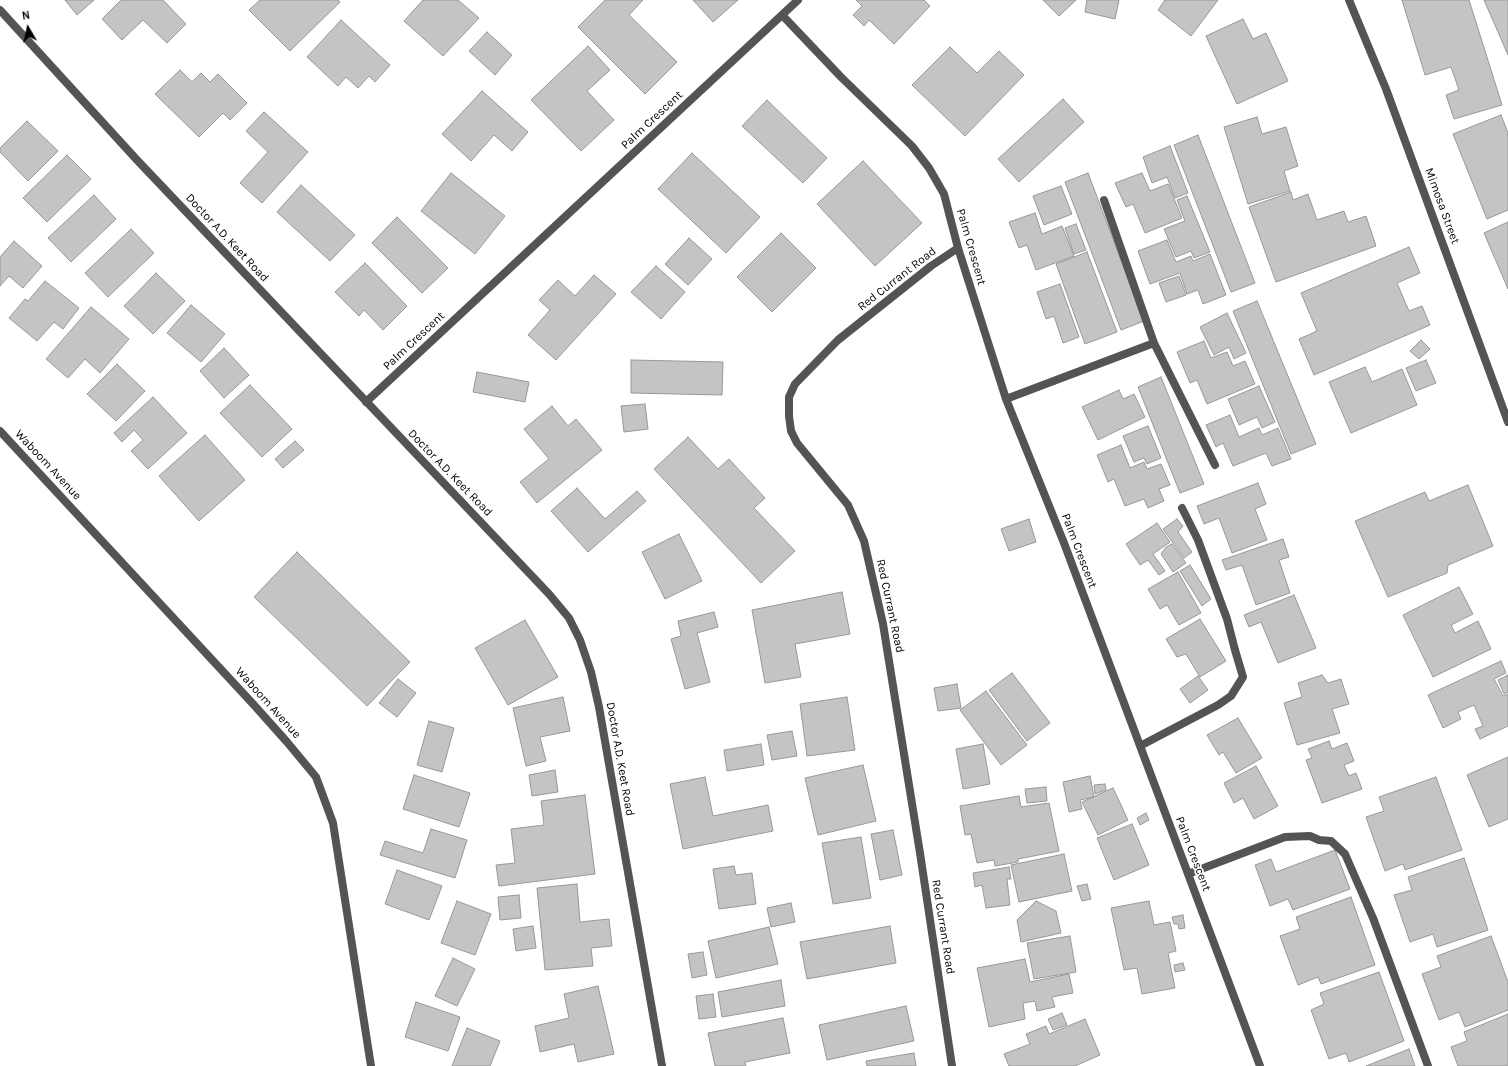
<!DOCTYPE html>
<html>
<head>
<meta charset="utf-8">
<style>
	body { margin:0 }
	#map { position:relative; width:1508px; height:1066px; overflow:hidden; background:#fff; font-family:Karla,sans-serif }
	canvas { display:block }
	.north { position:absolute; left:8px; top:8px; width:40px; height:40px; -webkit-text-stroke:3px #fff; paint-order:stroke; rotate:351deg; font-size:11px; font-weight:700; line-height:16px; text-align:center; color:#000 }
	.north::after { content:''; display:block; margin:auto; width:14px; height:18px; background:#000; clip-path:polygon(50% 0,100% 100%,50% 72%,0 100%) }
</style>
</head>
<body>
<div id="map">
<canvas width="1508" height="1066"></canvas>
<div class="north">N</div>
</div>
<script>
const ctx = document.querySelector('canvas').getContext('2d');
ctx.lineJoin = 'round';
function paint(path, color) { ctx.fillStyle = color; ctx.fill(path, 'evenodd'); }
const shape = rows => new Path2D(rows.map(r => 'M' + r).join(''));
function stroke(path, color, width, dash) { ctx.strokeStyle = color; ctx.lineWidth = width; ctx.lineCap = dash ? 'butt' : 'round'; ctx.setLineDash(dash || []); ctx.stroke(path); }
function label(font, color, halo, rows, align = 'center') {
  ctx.font = font + ' Karla,sans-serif'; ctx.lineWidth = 3.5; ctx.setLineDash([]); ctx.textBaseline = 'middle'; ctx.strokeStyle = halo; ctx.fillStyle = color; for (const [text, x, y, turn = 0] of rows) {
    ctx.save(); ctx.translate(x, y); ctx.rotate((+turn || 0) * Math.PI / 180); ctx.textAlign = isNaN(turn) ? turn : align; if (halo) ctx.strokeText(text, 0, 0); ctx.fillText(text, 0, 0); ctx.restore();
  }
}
const building = shape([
	[65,0,94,0,77,15,65,0],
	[121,0,163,0,186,24,167,43,143,20,122,40,102,19,121,0],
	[260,0,338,0,340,2,290,51,249,10,260,0],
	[423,0,458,0,479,18,443,56,404,21,423,0],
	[605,0,643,0,629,15,677,62,645,94,578,27,605,0],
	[693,0,738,0,713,22,693,0],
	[856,0,924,0,930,6,894,44,869,20,864,26,853,15,862,6,856,0],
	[1043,0,1076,0,1059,16,1043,0],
	[1087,0,1119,0,1115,19,1085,12,1087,0],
	[1165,0,1218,0,1191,36,1158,10,1165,0],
	[1402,0,1469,0,1502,105,1454,119,1446,95,1459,90,1451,67,1425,75,1402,0],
	[1484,0,1508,0,1508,55,1484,0],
	[1243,19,1253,39,1266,33,1288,81,1237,104,1206,36,1243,19],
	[341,20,390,65,375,82,369,76,358,88,346,77,338,86,307,57,341,20],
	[487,32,512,55,495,75,469,51,487,32],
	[588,46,610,70,587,91,614,120,581,151,531,100,588,46],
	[950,47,977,73,999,51,1024,75,965,136,912,85,950,47],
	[180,70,192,82,201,73,210,82,218,74,247,103,230,120,223,113,199,137,155,94,180,70],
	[482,91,528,132,512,151,494,135,471,161,442,134,482,91],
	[1063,99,1084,122,1019,182,998,159,1063,99],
	[767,100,827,158,803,183,742,126,767,100],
	[264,112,308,152,262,203,240,183,268,152,246,131,264,112],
	[1501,115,1508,133,1508,210,1487,219,1453,134,1501,115],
	[1257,117,1262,134,1286,127,1298,166,1284,171,1290,191,1248,204,1224,127,1257,117],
	[27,121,58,151,28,181,0,152,0,148,27,121],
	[1198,135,1255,283,1231,292,1174,145,1198,135],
	[1170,146,1188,193,1175,198,1167,177,1152,183,1143,157,1170,146],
	[692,153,760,217,726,253,658,189,692,153],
	[67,155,91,179,47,222,23,198,67,155],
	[863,161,922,223,875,266,817,204,863,161],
	[451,173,505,216,475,254,421,211,451,173],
	[1088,173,1144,321,1121,330,1065,182,1088,173],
	[1142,173,1150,191,1168,184,1182,218,1145,233,1133,204,1126,207,1115,183,1142,173],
	[301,185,355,235,330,261,277,212,301,185],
	[1061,186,1072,214,1044,225,1033,196,1061,186],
	[1291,192,1293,200,1308,194,1317,220,1344,211,1348,222,1366,216,1376,246,1276,282,1249,207,1291,192],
	[94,195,116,219,71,262,48,238,94,195],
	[1187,196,1210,252,1194,258,1191,251,1176,257,1164,229,1185,221,1177,200,1187,196],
	[1035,213,1042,234,1062,226,1074,256,1036,270,1027,245,1019,248,1009,222,1035,213],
	[397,217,448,268,422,293,372,243,397,217],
	[1508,222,1508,289,1484,233,1508,222],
	[1076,224,1086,250,1074,254,1065,228,1076,224],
	[131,229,154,253,108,297,85,273,131,229],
	[781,233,816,268,772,312,737,277,781,233],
	[689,238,712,259,688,285,665,264,689,238],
	[1167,240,1176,262,1191,256,1193,261,1210,254,1226,295,1203,304,1198,290,1187,294,1180,273,1150,284,1138,251,1167,240],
	[14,241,42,266,23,288,9,276,0,286,0,257,14,241],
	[1409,247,1420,273,1397,283,1409,311,1422,306,1430,325,1314,375,1299,339,1317,331,1301,293,1409,247],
	[1087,252,1117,332,1085,344,1056,264,1087,252],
	[365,263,407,306,383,330,364,310,359,316,335,292,365,263],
	[656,266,685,292,661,319,631,292,656,266],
	[156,273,185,301,153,334,124,306,156,273],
	[594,275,616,294,556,360,528,335,550,310,539,300,558,280,575,296,594,275],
	[1179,276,1186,295,1166,302,1159,283,1179,276],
	[45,281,79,308,63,329,54,322,37,341,9,318,25,299,28,301,45,281],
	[1060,284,1079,337,1063,343,1054,316,1046,319,1037,292,1060,284],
	[1257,301,1316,444,1291,454,1233,311,1257,301],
	[191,305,225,334,201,362,167,333,191,305],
	[91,307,129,339,100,373,85,359,68,378,46,359,91,307],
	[1227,313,1246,353,1234,359,1229,347,1214,355,1200,327,1227,313],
	[1421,340,1430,349,1419,359,1410,351,1421,340],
	[1204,341,1211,358,1227,352,1233,366,1245,361,1255,384,1207,404,1197,380,1190,383,1177,352,1204,341],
	[224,348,249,375,224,398,200,371,224,348],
	[631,360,723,362,722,395,631,393,631,360],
	[1426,360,1436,383,1416,391,1406,368,1426,360],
	[117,364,145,391,116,421,87,394,117,364],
	[1365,367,1372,382,1402,369,1417,405,1351,433,1329,382,1365,367],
	[477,372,529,382,525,402,473,392,477,372],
	[1161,377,1204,484,1180,493,1138,387,1161,377],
	[250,385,292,429,262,457,220,413,250,385],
	[1259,386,1275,422,1262,428,1257,417,1239,425,1228,399,1259,386],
	[1119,390,1123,399,1134,394,1145,417,1098,440,1082,407,1119,390],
	[153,397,187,433,148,469,131,451,143,440,134,430,122,442,114,433,153,397],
	[645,404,648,429,624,432,621,406,645,404],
	[552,406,568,426,576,419,602,450,537,503,520,482,549,459,524,429,552,406],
	[1230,415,1239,437,1259,428,1262,435,1278,428,1291,459,1272,466,1266,453,1233,466,1223,443,1216,447,1206,425,1230,415],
	[1148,426,1161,458,1147,464,1144,458,1134,462,1123,436,1148,426],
	[205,435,245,480,199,521,159,476,205,435],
	[688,437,718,469,729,459,765,498,754,508,795,551,761,583,654,469,688,437],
	[295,441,304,450,283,468,275,459,295,441],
	[1121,445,1130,468,1144,462,1147,469,1161,464,1170,485,1159,489,1164,501,1148,508,1144,499,1125,506,1114,479,1108,482,1097,455,1121,445],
	[1258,483,1266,504,1255,509,1267,540,1232,553,1219,518,1204,524,1197,506,1258,483],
	[1468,485,1493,546,1448,565,1447,573,1388,597,1355,521,1425,492,1429,501,1468,485],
	[577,488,605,519,637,491,646,501,588,552,551,511,577,488],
	[1029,519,1036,542,1009,551,1001,529,1029,519],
	[1177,519,1183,526,1178,532,1192,552,1184,558,1163,529,1177,519],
	[1157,523,1170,542,1153,554,1165,571,1159,575,1148,560,1140,565,1126,544,1157,523],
	[679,534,702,581,665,599,642,552,679,534],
	[1283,539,1289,557,1279,560,1290,593,1256,605,1242,565,1226,570,1222,560,1283,539],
	[1172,544,1186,563,1173,572,1161,554,1166,547,1172,544],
	[297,552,410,662,367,706,254,597,297,552],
	[1190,565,1211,599,1202,606,1180,571,1190,565],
	[1178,572,1201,613,1179,625,1167,605,1160,609,1148,589,1178,572],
	[1459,587,1473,614,1451,625,1455,633,1478,621,1491,649,1433,677,1403,615,1459,587],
	[842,592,850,634,795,644,801,677,765,683,752,610,842,592],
	[1294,595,1316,648,1278,663,1261,622,1249,627,1244,615,1294,595],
	[714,612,718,627,697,633,710,682,685,689,671,639,681,636,678,621,714,612],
	[1200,619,1226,661,1200,677,1186,654,1177,657,1166,639,1200,619],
	[525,620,558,677,508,705,475,648,525,620],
	[1501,661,1506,673,1494,679,1503,696,1508,694,1508,726,1480,739,1475,729,1483,726,1474,705,1458,712,1461,719,1443,728,1428,695,1501,661],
	[1012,673,1050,723,1027,741,989,690,1012,673],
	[1322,675,1328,683,1341,679,1349,704,1332,709,1340,733,1297,745,1284,703,1302,697,1298,683,1322,675],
	[1508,675,1508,692,1504,694,1498,680,1508,675],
	[1198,676,1208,690,1190,703,1180,689,1198,676],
	[398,679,416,693,397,717,379,703,398,679],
	[957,684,961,708,938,711,934,688,957,684],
	[986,691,1027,745,1001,765,960,710,986,691],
	[563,697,570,731,540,737,546,761,526,766,513,708,563,697],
	[847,697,855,750,807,756,800,704,847,697],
	[1238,718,1262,758,1236,773,1223,752,1219,755,1207,735,1238,718],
	[429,721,454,728,442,772,417,765,429,721],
	[792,731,797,756,772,760,767,735,792,731],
	[1329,741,1332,749,1347,743,1354,761,1344,765,1349,776,1356,773,1362,789,1322,803,1306,760,1312,758,1308,749,1329,741],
	[761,744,764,765,727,771,724,750,761,744],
	[983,744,990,784,963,789,956,749,983,744],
	[1508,757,1508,819,1489,827,1467,775,1508,757],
	[863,765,876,821,818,835,805,778,863,765],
	[1256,766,1278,806,1254,819,1243,798,1234,803,1224,783,1256,766],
	[555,770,558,792,532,796,529,775,555,770],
	[414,775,470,793,459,827,403,809,414,775],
	[1090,776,1094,797,1080,800,1082,809,1069,812,1063,782,1090,776],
	[705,777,713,816,768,805,773,831,683,849,670,784,705,777],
	[1436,777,1462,850,1405,870,1403,864,1385,871,1366,817,1384,811,1379,797,1436,777],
	[1105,784,1106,790,1095,794,1094,785,1105,784],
	[1046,787,1047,801,1027,803,1025,789,1046,787],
	[1113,788,1128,820,1098,835,1082,802,1113,788],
	[585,795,595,874,499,886,496,865,515,863,511,829,544,825,541,801,585,795],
	[1019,796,1021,807,1049,803,1059,851,1018,859,1018,862,995,866,994,860,977,863,971,834,965,835,960,806,1019,796],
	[1146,813,1149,820,1140,825,1137,818,1146,813],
	[1132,824,1149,865,1114,880,1097,838,1132,824],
	[431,829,467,840,455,878,380,855,385,841,423,853,431,829],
	[893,830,902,875,880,880,871,834,893,830],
	[861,837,871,898,833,904,822,843,861,837],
	[1335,850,1350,889,1293,910,1288,899,1270,906,1255,865,1271,859,1276,872,1335,850],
	[1064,854,1072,891,1019,902,1011,865,1064,854],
	[1464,858,1488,930,1437,947,1433,934,1410,942,1394,895,1412,890,1408,877,1464,858],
	[734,866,736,875,752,873,756,904,719,909,713,869,734,866],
	[1009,867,1011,879,1007,879,1010,905,986,908,982,885,975,887,973,873,1009,867],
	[397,870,442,886,429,920,385,904,397,870],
	[577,884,580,922,609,919,612,946,591,948,593,966,545,970,537,888,577,884],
	[1087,884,1091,899,1082,901,1077,886,1087,884],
	[519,895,521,918,500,920,498,897,519,895],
	[1351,897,1375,965,1321,984,1318,977,1298,985,1280,936,1300,929,1296,917,1351,897],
	[457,901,491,914,475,955,441,943,457,901],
	[1036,901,1056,911,1061,933,1021,942,1017,920,1036,901],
	[1149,901,1154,925,1170,922,1176,951,1168,953,1175,988,1142,994,1137,968,1124,970,1111,908,1149,901],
	[791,903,795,922,771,927,767,908,791,903],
	[1183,915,1185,928,1179,929,1178,924,1174,924,1172,917,1183,915],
	[533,926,536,948,516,951,513,929,533,926],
	[890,926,896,963,807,979,800,942,890,926],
	[769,927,778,964,716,978,708,941,769,927],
	[1070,936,1076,972,1034,979,1027,943,1070,936],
	[1491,936,1508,982,1508,1010,1465,1027,1459,1012,1439,1020,1422,974,1441,967,1437,956,1491,936],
	[703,952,707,975,692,978,688,954,703,952],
	[453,958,475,969,457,1006,435,996,453,958],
	[1025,959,1030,982,1069,974,1073,993,1052,997,1055,1007,1037,1011,1035,1001,1023,1003,1025,1019,989,1027,977,968,1025,959],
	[1183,963,1185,970,1175,972,1174,965,1183,963],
	[1379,972,1404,1041,1349,1062,1346,1053,1329,1059,1311,1010,1324,1004,1320,993,1379,972],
	[781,980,785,1006,722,1017,718,992,781,980],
	[598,986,614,1054,578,1062,574,1044,540,1052,535,1026,569,1018,564,994,598,986],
	[713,994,716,1017,699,1019,696,996,713,994],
	[416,1002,460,1017,448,1051,405,1037,416,1002],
	[906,1006,914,1041,827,1060,819,1025,906,1006],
	[1062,1013,1067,1025,1053,1030,1048,1019,1062,1013],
	[1508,1014,1508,1066,1458,1066,1451,1047,1467,1041,1464,1032,1508,1014],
	[783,1018,790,1053,745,1062,746,1066,715,1066,708,1033,783,1018],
	[1085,1019,1100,1055,1075,1066,1009,1066,1004,1054,1030,1044,1026,1034,1046,1026,1049,1034,1085,1019],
	[467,1028,500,1041,490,1066,452,1066,467,1028],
	[1409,1049,1415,1066,1366,1066,1409,1049],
	[914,1053,916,1066,867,1066,866,1061,914,1053]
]);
const street = shape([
	[1349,0,1386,89,1508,422],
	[0,10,137,160,549,594,569,618,580,640,591,672,599,707,662,1066],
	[782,15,841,77,912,146,929,168,944,194,958,248,1006,399,1064,543,1260,1066],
	[1104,200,1154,343,1215,465],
	[1006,399,1154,343],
	[366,402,798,0],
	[0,431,254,705,287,742,316,777,333,823,371,1066],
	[1140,746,1218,705,1231,696,1243,677,1235,650,1227,619,1198,540,1182,508],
	[1188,874,1285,837,1310,836,1319,840,1331,841,1345,854,1373,918,1428,1066],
	[952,1066,920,853,883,624,864,541,848,505,797,443,791,431,789,416,789,397,795,384,838,340,931,266,958,248]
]);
const streetNames = [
	["Palm Crescent",652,120,-43],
	["Mimosa Street",1442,206,70],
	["Doctor A.D. Keet Road",227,238,47],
	["Palm Crescent",971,247,74],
	["Red Currant Road",897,279,-38],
	["Palm Crescent",414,341,-43],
	["Waboom Avenue",48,465,47],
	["Doctor A.D. Keet Road",450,473,46],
	["Palm Crescent",1079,551,69],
	["Red Currant Road",890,606,78],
	["Waboom Avenue",268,703,48],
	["Doctor A.D. Keet Road",620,759,80],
	["Palm Crescent",1193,854,69],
	["Red Currant Road",943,927,81]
];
paint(building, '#c4c4c4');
stroke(building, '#989898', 1);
stroke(street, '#545454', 8);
label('12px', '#000', '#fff', streetNames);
</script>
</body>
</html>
